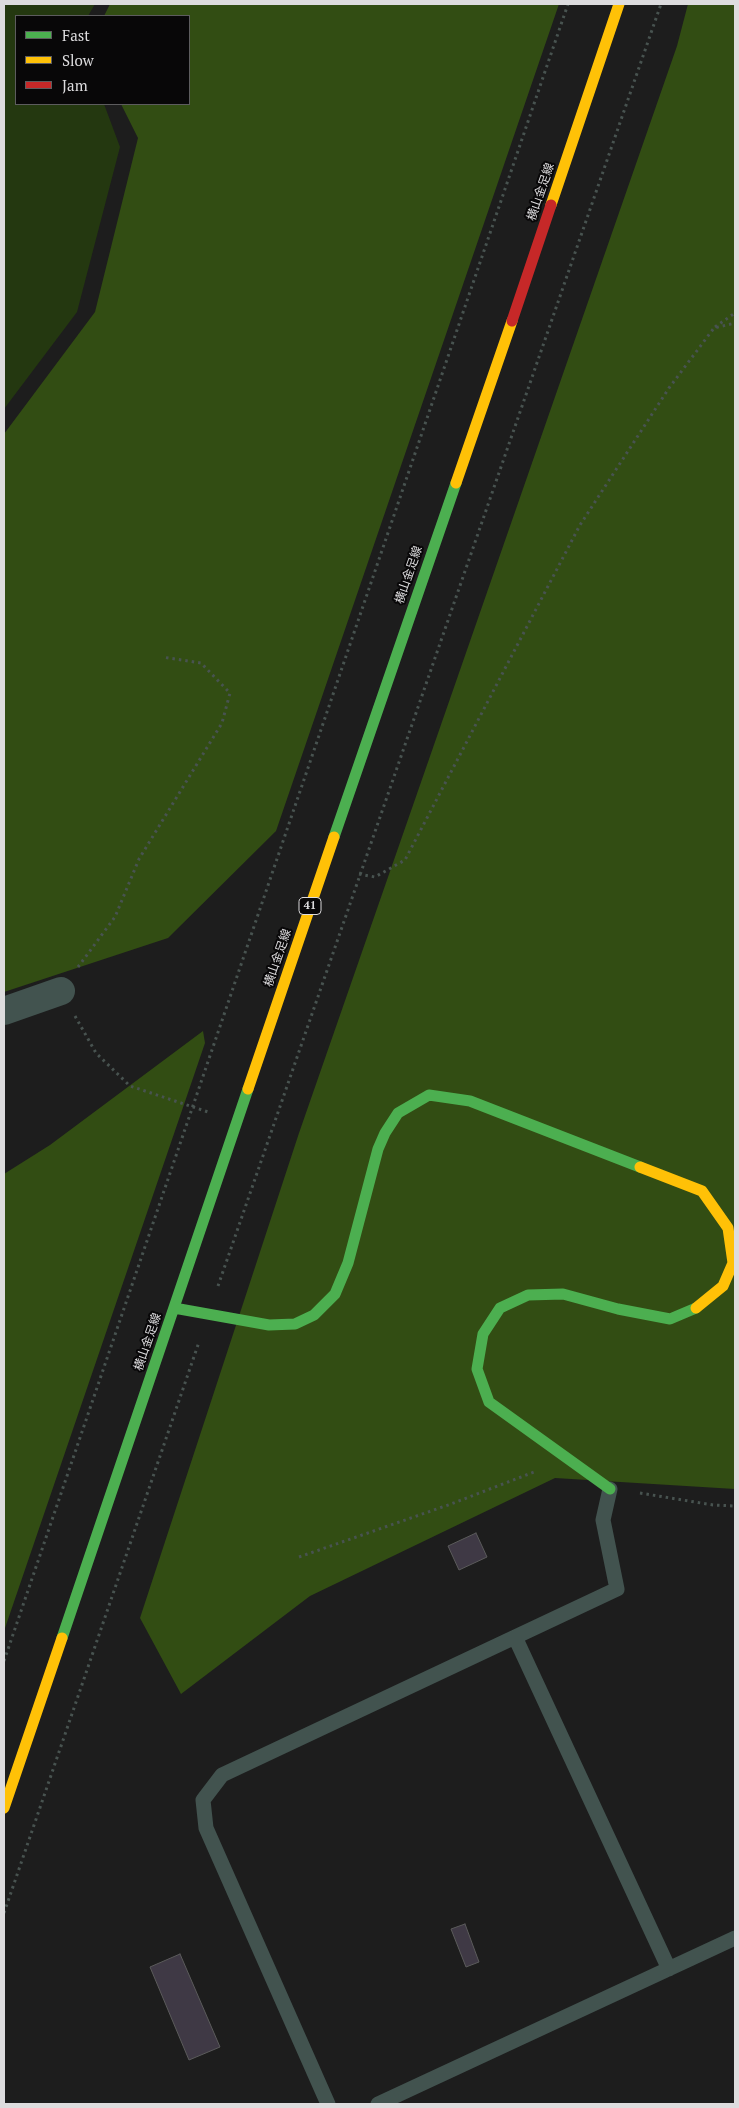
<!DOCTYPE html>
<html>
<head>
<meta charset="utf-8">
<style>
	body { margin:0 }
	#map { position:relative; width:739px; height:2108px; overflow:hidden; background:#1d1d1d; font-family:"PT Serif",serif }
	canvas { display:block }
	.frame { position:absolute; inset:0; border:5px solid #dddcde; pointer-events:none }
	.legend { position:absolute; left:15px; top:15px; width:175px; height:90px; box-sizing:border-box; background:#080708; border:1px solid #5d5c5e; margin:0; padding:6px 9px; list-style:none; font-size:15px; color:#dddcde }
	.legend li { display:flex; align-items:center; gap:10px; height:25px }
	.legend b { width:25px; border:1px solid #5d5c5e }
</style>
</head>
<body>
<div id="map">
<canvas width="739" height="2108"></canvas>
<div class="frame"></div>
<ul class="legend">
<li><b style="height:6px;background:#4caf50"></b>Fast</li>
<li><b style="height:6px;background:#ffc107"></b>Slow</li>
<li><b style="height:6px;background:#c62828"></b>Jam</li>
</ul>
</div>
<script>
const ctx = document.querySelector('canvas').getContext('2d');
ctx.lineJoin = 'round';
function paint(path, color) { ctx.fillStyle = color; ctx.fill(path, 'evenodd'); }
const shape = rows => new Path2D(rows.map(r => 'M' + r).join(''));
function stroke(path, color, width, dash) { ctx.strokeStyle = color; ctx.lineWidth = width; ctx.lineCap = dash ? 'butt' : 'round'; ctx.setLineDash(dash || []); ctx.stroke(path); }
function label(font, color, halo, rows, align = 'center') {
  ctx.font = font + ' "PT Serif","Noto Sans JP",serif'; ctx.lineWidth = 4; ctx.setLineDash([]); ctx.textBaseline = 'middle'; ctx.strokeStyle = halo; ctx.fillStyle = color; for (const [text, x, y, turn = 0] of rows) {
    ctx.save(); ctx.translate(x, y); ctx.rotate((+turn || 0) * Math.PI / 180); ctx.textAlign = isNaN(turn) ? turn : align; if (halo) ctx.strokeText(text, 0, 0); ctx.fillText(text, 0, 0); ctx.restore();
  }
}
const green = shape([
	[4,4,95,4,88,16,16,16,16,104,104,104,120,147,77,312,4,409]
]);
const forest = shape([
	[110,4,559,4,276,831,168,938,4,992,4,434,95,312,138,138,121,104,189,104,189,16,104,16],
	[688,4,735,4,735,1489,555,1478,310,1596,181,1694,140,1618,299,1133,677,46],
	[203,1031,205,1043,4,1631,4,1174,50,1145]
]);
const building = shape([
	[476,1533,487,1557,459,1570,448,1546,476,1533],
	[465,1924,479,1962,466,1967,451,1929,465,1924],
	[180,1954,220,2047,189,2060,150,1967,180,1954]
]);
const path = shape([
	[715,327,735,313],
	[359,874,375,877,405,860,580,525,669,388,714,328,735,323],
	[78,967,115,917,139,859,222,723,230,693,201,663,162,657],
	[75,1016,96,1053,130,1086,208,1112],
	[218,1286,661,4],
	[640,1493,713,1505,735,1506],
	[299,1557,451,1504,534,1472],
	[4,1661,568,4],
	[4,1913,199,1342]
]);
const lane = shape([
	[515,1637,669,1969],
	[328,2104,206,1828,203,1800,222,1775,617,1589,603,1520,610,1489],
	[378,2104,735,1938]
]);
const street = shape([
	[4,1011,61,991]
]);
const fast = shape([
	[334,837,456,483],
	[174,1308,269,1325,295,1324,314,1315,335,1294,348,1263,378,1149,385,1133,398,1113,429,1095,470,1101,640,1167],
	[610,1489,489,1402,477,1369,483,1334,500,1308,528,1295,563,1294,618,1309,670,1319,696,1308],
	[62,1638,248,1089]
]);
const slow = shape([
	[551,205,619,4],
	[456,483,512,321],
	[248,1089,334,837],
	[640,1167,702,1191,728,1228,733,1263,723,1286,696,1308],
	[4,1808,62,1638]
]);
const jam = shape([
	[512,321,551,205]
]);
const shields = [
	[310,906,22]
];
const shieldNames = [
	["41",310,906]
];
const streetNames = [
	["横山金足線",541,192,-71],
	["横山金足線",409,575,-71],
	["横山金足線",278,958,-71],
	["横山金足線",148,1342,-71]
];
paint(green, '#243810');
paint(forest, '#324d13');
paint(building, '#3f3945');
stroke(building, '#5b5b5b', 1);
stroke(path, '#485350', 3, [2.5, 4]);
stroke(lane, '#42534f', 15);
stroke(street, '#42534f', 28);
stroke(fast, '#4caf50', 11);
stroke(slow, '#ffc107', 11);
stroke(jam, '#c62828', 11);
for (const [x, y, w] of shields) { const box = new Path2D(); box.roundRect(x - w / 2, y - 8.5, w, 17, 4); ctx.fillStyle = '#080708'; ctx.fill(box); stroke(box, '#dddcde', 1); }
label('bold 11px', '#dddcde', null, shieldNames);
label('12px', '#dddcde', '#080708', streetNames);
</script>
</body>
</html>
